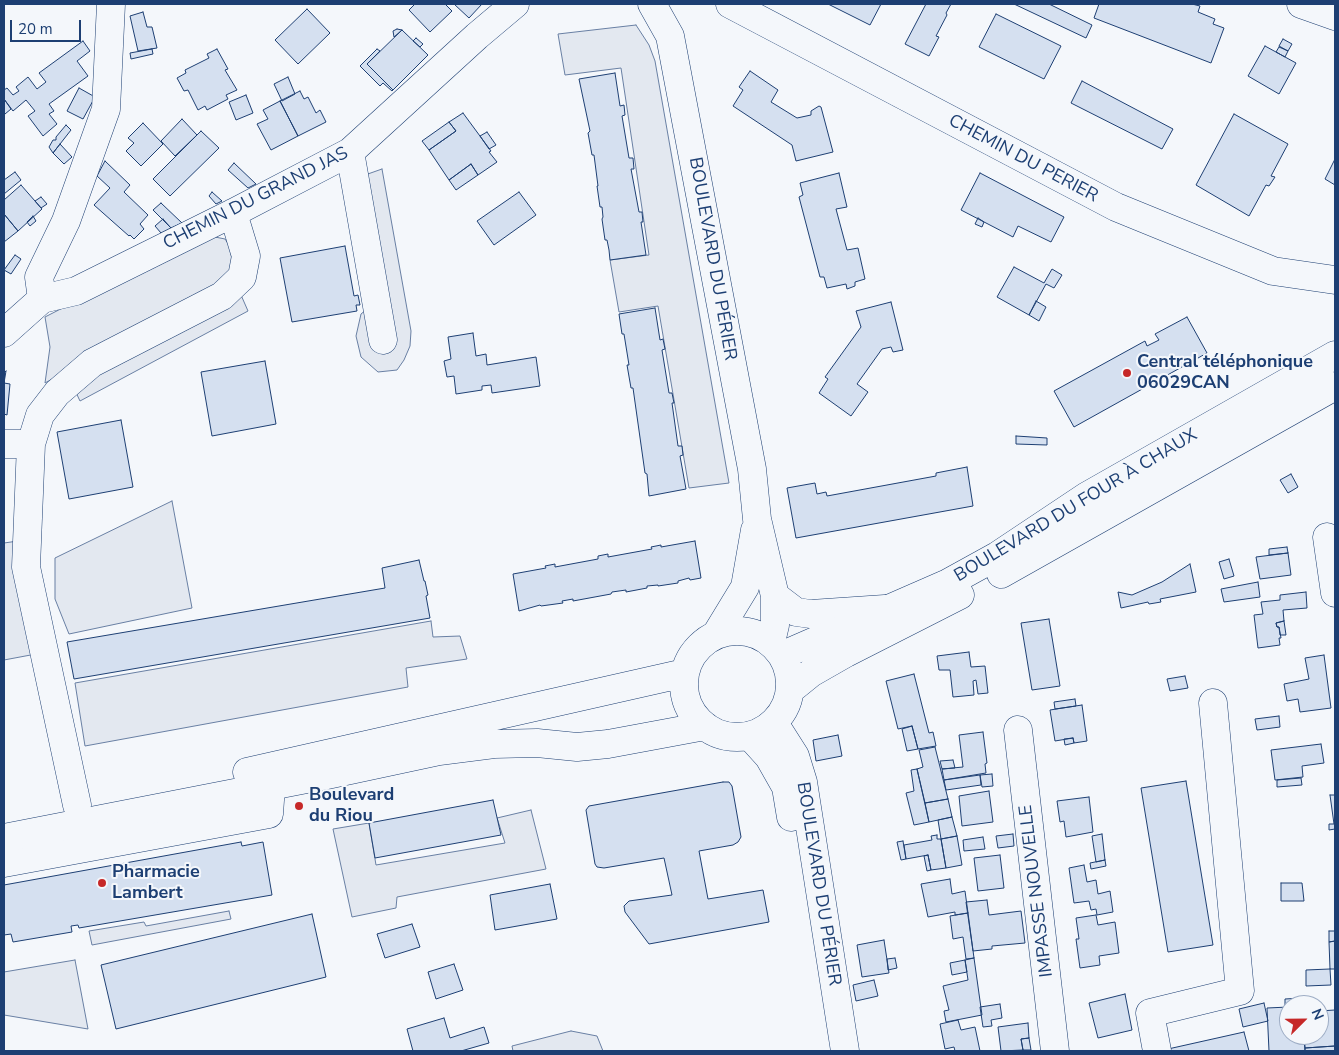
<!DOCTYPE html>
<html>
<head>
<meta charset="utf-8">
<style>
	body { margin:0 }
	#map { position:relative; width:1339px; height:1055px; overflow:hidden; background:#f4f7fb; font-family:"Nunito Sans",sans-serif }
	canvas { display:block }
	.frame { position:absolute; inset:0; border:5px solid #1d3f73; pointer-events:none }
	.north { position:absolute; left:1279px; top:995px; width:50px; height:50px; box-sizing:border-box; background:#f4f7fb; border:1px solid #9eadc5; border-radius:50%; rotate:67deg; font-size:14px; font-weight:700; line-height:20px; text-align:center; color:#1d3f73 }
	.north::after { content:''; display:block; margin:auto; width:18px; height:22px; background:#c62828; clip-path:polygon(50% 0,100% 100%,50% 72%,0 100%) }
	.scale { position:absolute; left:10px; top:20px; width:71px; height:22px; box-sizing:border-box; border:2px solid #1d3f73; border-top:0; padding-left:6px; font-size:15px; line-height:18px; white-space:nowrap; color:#1d3f73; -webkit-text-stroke:4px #f4f7fb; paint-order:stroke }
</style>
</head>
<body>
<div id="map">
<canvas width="1339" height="1055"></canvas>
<div class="frame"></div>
<div class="north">N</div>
<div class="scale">20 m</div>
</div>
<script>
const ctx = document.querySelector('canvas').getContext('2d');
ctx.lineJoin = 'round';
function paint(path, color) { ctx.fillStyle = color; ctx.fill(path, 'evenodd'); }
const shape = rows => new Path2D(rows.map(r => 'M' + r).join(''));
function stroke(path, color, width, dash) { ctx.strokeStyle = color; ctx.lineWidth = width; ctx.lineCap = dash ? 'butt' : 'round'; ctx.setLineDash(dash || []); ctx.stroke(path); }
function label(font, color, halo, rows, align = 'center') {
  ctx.font = font + ' "Nunito Sans",sans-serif'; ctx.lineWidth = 4; ctx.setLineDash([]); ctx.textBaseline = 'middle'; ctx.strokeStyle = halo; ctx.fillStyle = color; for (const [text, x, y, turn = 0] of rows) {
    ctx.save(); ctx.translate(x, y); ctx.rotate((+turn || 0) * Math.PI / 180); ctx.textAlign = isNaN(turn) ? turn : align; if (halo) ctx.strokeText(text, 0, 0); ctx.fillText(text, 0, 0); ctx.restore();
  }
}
const parking = shape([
	[636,25,649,45,655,61,729,483,689,488,658,306,619,312,610,260,649,255,621,68,565,75,558,34,636,25],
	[382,169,411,331,410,346,404,360,397,370,378,372,361,357,356,336,361,314,373,304,365,175,382,169],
	[205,235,225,239,231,248,232,268,222,283,45,383,50,347,45,317,205,235],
	[241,295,248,311,80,401,72,384,241,295],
	[172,501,192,608,69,634,55,599,55,558,172,501],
	[18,541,36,654,4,660,4,543,18,541],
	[431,621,433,637,460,636,467,659,406,668,408,687,85,746,75,683,431,621],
	[531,810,546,869,397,897,396,908,352,917,333,829,369,823,376,865,505,843,497,818,531,810],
	[229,911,231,919,92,945,89,931,144,922,146,926,229,911],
	[75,960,88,1029,4,1015,4,972,75,960],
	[571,1031,597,1036,603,1051,513,1051,512,1046,571,1031]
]);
const building = shape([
	[415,4,445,4,452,11,430,32,409,10,415,4],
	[454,4,482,4,469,18,454,4],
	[828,4,881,4,870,25,828,4],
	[926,4,951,4,946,13,947,15,936,36,939,37,929,56,905,44,926,4],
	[1014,4,1049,4,1092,25,1086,38,1014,4],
	[1099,4,1192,4,1200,6,1198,12,1215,19,1213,24,1224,28,1211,63,1094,18,1099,4],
	[307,9,330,33,298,64,275,40,307,9],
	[143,12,147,27,152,27,157,48,138,51,130,16,143,12],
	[996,14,1061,46,1044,79,979,47,996,14],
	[397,29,402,30,394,37,393,31,397,29],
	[402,30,428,55,393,90,367,64,402,30],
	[416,38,423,44,420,47,413,41,416,38],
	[1283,39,1292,44,1288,51,1279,46,1283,39],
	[83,41,90,51,77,61,88,76,49,104,54,111,49,114,57,124,43,136,28,116,35,111,26,100,13,111,4,99,4,90,7,88,13,95,19,91,16,87,28,77,37,89,46,82,39,73,83,41],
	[1265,46,1296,63,1279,94,1248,76,1265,46],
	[1279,47,1288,51,1285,57,1276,52,1279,47],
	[152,49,153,54,131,59,130,53,152,49],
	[217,49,228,69,225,70,237,90,226,95,228,99,207,110,205,106,198,110,188,90,184,91,177,78,186,73,185,70,209,58,207,54,217,49],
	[377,49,380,51,367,64,393,90,392,91,383,83,380,86,360,66,377,49],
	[750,71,778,90,771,102,797,118,811,115,811,111,819,106,821,107,833,152,796,161,792,145,733,106,743,90,739,87,750,71],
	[615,73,620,106,624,105,625,115,622,116,629,158,633,158,634,169,631,169,639,212,642,212,643,222,641,222,646,255,610,260,609,250,607,240,605,240,602,219,603,217,602,207,600,207,597,186,598,186,594,155,592,155,588,133,590,131,579,79,615,73],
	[288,77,295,94,282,101,274,84,288,77],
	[1082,81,1173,129,1162,149,1071,103,1082,81],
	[79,88,95,97,83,119,67,111,79,88],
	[300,91,304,99,308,97,316,113,320,110,326,122,298,136,280,101,300,91],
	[246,95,253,113,236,120,229,102,246,95],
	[4,99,11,109,5,114,4,112,4,99],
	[280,101,298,136,271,150,257,124,268,119,263,110,280,101],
	[463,113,491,151,489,152,497,162,478,175,471,164,449,180,429,150,456,131,449,122,463,113],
	[1234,114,1288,144,1271,176,1275,177,1269,186,1266,185,1249,216,1196,185,1234,114],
	[182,119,197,135,175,156,161,141,182,119],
	[449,122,456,131,429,150,422,141,449,122],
	[143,123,163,144,141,166,126,151,134,143,128,138,143,123],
	[66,125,71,130,53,153,49,147,53,140,56,140,56,137,66,125],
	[201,131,219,148,170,196,153,179,201,131],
	[487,132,496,145,489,149,480,136,487,132],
	[60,144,72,157,64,164,53,153,60,144],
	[1335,159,1335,185,1325,179,1335,159],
	[105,161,130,185,124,192,148,215,140,224,144,229,134,239,130,235,129,236,94,205,110,188,97,176,105,161],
	[234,163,256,184,248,188,228,170,234,163],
	[471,164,478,175,456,190,449,180,471,164],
	[15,172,21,180,4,194,4,180,15,172],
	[839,173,847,207,836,209,847,250,858,248,865,279,855,282,855,286,847,289,846,284,827,288,824,277,820,277,799,197,803,195,800,183,839,173],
	[980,173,1064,217,1051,242,1018,226,1013,237,961,210,980,173],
	[21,185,42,209,18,231,4,214,4,200,21,185],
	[212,192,222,201,216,204,209,196,212,192],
	[519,192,536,215,494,245,477,221,519,192],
	[41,197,47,204,41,208,35,201,41,197],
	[161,203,182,223,171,228,153,210,161,203],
	[4,214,18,231,4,242,4,214],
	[33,216,36,221,30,226,27,222,33,216],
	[978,218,984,222,982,227,975,224,978,218],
	[163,219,171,228,161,233,155,226,163,219],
	[345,246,354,296,358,295,360,305,356,305,357,311,292,322,280,258,345,246],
	[15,255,21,259,11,274,4,270,15,255],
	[1014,267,1044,283,1052,269,1062,275,1054,288,1046,284,1029,315,997,297,1014,267],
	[1036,301,1046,307,1039,321,1029,315,1036,301],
	[891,302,903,350,893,352,891,347,882,349,857,384,868,392,851,416,819,393,828,379,825,377,861,327,856,311,891,302],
	[655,308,660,340,663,339,665,349,662,350,669,393,672,393,674,403,672,403,678,446,682,446,683,455,680,456,686,489,649,496,647,474,645,473,633,388,631,388,627,365,629,365,624,334,622,334,619,314,655,308],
	[1187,317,1207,353,1074,427,1054,391,1145,341,1147,346,1159,340,1155,334,1187,317],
	[473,333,476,356,486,354,487,365,536,357,540,386,492,393,491,385,482,386,482,390,456,394,454,376,447,377,444,361,451,359,448,337,473,333],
	[265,361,276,424,212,436,201,372,265,361],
	[6,371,4,383,10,384,7,415,4,414,4,373,6,371],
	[121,420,133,487,69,499,57,432,121,420],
	[1016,436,1047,438,1047,445,1016,444,1016,436],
	[967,467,973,506,796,538,787,488,815,483,817,494,826,492,827,496,936,476,936,473,967,467],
	[1291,474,1298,487,1288,493,1280,480,1291,474],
	[695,541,701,578,690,580,689,578,678,581,678,583,658,586,658,585,647,586,647,588,626,592,626,590,612,592,611,594,573,601,573,599,562,601,563,603,541,606,540,605,519,611,513,574,546,568,545,566,555,564,555,567,598,559,598,556,608,554,608,557,652,549,651,547,661,545,661,547,695,541],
	[1287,547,1288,553,1269,555,1269,549,1287,547],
	[1288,553,1291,575,1260,579,1256,557,1288,553],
	[1229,559,1234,576,1224,579,1219,562,1229,559],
	[419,560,424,581,425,581,428,595,426,596,430,618,74,679,67,642,385,588,382,568,419,560],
	[1190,564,1196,592,1160,599,1161,602,1149,604,1148,602,1121,608,1118,592,1132,595,1162,582,1190,564],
	[1258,582,1260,597,1224,602,1221,589,1258,582],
	[1306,592,1307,608,1283,610,1284,621,1276,623,1277,627,1279,627,1281,638,1279,638,1280,645,1258,648,1254,615,1263,614,1261,602,1280,600,1280,595,1306,592],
	[1049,619,1060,686,1032,690,1021,623,1049,619],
	[1284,621,1286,635,1280,635,1279,627,1277,627,1276,623,1284,621],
	[969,652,971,667,985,666,988,693,978,694,976,680,973,681,974,695,953,697,950,670,939,670,937,656,969,652],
	[1324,655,1331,708,1300,712,1298,699,1287,701,1284,684,1309,679,1305,658,1324,655],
	[914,674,929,733,933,732,936,746,918,749,912,726,898,729,886,681,914,674],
	[1185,676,1188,688,1170,691,1167,679,1185,676],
	[1075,699,1076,706,1055,709,1054,702,1075,699],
	[1082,705,1087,741,1074,743,1073,738,1055,741,1050,710,1082,705],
	[1279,716,1280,727,1257,730,1255,719,1279,716],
	[912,726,918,749,907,751,902,729,912,726],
	[983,732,987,763,985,764,986,773,944,780,942,769,963,767,959,735,983,732],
	[838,735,842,756,816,761,813,740,838,735],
	[1073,738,1074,743,1065,745,1064,739,1073,738],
	[1321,744,1324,763,1302,766,1303,777,1275,780,1271,750,1321,744],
	[935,747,948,799,925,803,917,769,923,767,919,750,935,747],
	[953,760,955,768,942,769,940,761,953,760],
	[917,769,929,822,914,825,906,793,914,791,911,770,917,769],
	[992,774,993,786,982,787,980,775,992,774],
	[980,775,981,785,946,790,944,780,980,775],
	[1301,778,1302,785,1277,787,1277,780,1301,778],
	[1186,781,1213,945,1168,952,1141,788,1186,781],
	[723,782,729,782,732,786,741,837,738,842,733,845,699,851,708,899,763,890,769,922,649,944,625,912,624,906,629,901,672,895,664,858,604,868,597,867,595,864,586,810,589,806,723,782],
	[989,791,993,822,962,826,959,796,989,791],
	[1330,795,1335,795,1335,829,1329,830,1329,824,1334,824,1330,795],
	[1089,797,1093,832,1066,837,1064,821,1060,822,1057,801,1089,797],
	[948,799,952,817,929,822,925,803,948,799],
	[493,800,501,835,375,858,369,823,493,800],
	[952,817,957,836,941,839,938,820,952,817],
	[1013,834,1014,846,998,848,996,836,1013,834],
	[1102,834,1105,860,1096,862,1092,836,1102,834],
	[937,835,937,839,941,839,946,868,931,870,928,855,906,859,904,845,932,840,931,836,937,835],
	[957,836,962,865,946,868,941,839,957,836],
	[983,837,985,849,964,851,963,840,983,837],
	[903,841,906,859,901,860,897,842,903,841],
	[241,842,242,846,263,842,272,895,79,928,78,925,71,926,72,932,13,942,11,934,4,935,4,885,241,842],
	[928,855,931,870,927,871,924,856,928,855],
	[1000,855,1004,888,978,891,974,858,1000,855],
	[1105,860,1106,866,1091,869,1090,863,1105,860],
	[1084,865,1087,882,1096,880,1098,894,1110,891,1113,912,1097,915,1096,909,1091,910,1089,901,1074,903,1069,868,1084,865],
	[950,879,952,894,965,891,968,913,955,915,955,912,928,917,921,884,950,879],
	[1281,883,1302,883,1304,901,1281,901,1281,883],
	[550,884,557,919,495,930,490,895,550,884],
	[987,900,989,915,1021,911,1025,943,992,946,992,949,973,951,966,902,987,900],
	[968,913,974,958,966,959,963,937,953,939,950,916,968,913],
	[312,914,326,977,116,1029,101,965,312,914],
	[1096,915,1098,925,1115,922,1119,953,1099,956,1100,965,1080,968,1076,939,1079,939,1076,918,1096,915],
	[412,924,420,947,385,958,377,934,412,924],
	[1329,931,1335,931,1335,941,1329,942,1329,931],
	[884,940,889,973,862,977,857,945,884,940],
	[1335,941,1335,969,1330,969,1329,942,1335,941],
	[895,958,897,968,888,970,887,959,895,958],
	[974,958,982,1015,946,1022,944,1011,949,1010,943,986,968,980,965,960,974,958],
	[965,960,967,972,952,975,950,963,965,960],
	[454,964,463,990,436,999,428,972,454,964],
	[1330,969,1331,985,1306,986,1306,970,1330,969],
	[874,980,878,996,856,1001,853,985,874,980],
	[1125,994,1132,1030,1098,1038,1089,1003,1125,994],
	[1302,998,1303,1005,1289,1005,1289,1007,1285,1008,1285,999,1302,998],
	[1264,1003,1268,1021,1243,1027,1239,1009,1264,1003],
	[1000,1004,1002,1018,991,1020,992,1026,983,1027,980,1007,1000,1004],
	[1289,1007,1289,1035,1304,1035,1305,1051,1269,1051,1267,1008,1289,1007],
	[1335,1010,1335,1046,1305,1048,1304,1035,1319,1035,1319,1011,1335,1010],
	[444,1018,450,1038,484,1027,489,1043,461,1051,413,1051,407,1029,444,1018],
	[958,1020,961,1030,975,1027,980,1051,955,1051,954,1047,945,1049,940,1024,958,1020],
	[1028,1023,1029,1038,1021,1039,1023,1050,1001,1051,998,1027,1028,1023],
	[1244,1032,1249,1051,1169,1051,1168,1049,1244,1032],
	[1029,1038,1031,1050,1023,1050,1021,1039,1029,1038],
	[1335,1046,1335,1051,1305,1051,1305,1048,1335,1046]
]);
const minor = shape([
	[652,4,670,36,752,469,757,519,775,596,775,625,771,642],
	[730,4,1116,207,1273,271,1335,280],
	[1301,4,1335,16],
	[350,152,383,340],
	[42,299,39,277,66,221,106,109,111,4],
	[4,333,42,299,76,291,233,213,350,152,477,36,515,4],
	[4,444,31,444],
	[1327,537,1335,593],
	[775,596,796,612,811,614,885,609],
	[717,633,745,587,755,530],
	[774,723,795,756,803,782,845,1051],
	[1018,730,1055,1051],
	[750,736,769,757,786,787,791,817],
	[77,805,26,567,31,444,40,415,57,393,92,363,222,296,242,277,246,256,233,213],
	[4,863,269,814,271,786],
	[1157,1051,1150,1013,1240,991,1213,703]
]);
const major = shape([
	[1001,574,1335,386],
	'684 684a53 53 0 1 1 106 0a53 53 0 1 1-106 0Z',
	[783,655,948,583,997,556,1087,496,1335,355],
	[790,690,811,673,846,653,960,595],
	[247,772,685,673],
	[4,838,327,775,439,751,494,744,537,743,577,747,608,744,705,726]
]);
const markers = [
	[1127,373,5,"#c62828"],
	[299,806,5,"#c62828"],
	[102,883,5,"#c62828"]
];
const streetNames = [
	["CHEMIN DU PERIER",1023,159,28],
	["CHEMIN DU GRAND JAS",256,199,-27],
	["BOULEVARD DU PÉRIER",712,259,80],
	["BOULEVARD DU FOUR À CHAUX",1076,506,-31],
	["BOULEVARD DU PÉRIER",818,884,81],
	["IMPASSE NOUVELLE",1037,891,-97]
];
const poiNames = [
	["Central téléphonique",1137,363],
	["06029CAN",1137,384],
	["Boulevard",309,796],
	["du Riou",309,817],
	["Pharmacie",112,873],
	["Lambert",112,894]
];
paint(parking, '#e3e8f0');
stroke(parking, '#687fa3', 1);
paint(building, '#d5e0f0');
stroke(building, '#1d3f73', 1);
stroke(minor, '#1d3f73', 29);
stroke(major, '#1d3f73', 29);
stroke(minor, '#f4f7fb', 28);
stroke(major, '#f4f7fb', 28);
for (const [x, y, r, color] of markers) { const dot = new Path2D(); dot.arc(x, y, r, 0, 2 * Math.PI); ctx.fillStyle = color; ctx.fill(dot); stroke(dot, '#f4f7fb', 2); }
label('18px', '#1d3f73', '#f4f7fb', streetNames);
label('bold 18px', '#1d3f73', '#f4f7fb', poiNames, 'left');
</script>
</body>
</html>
